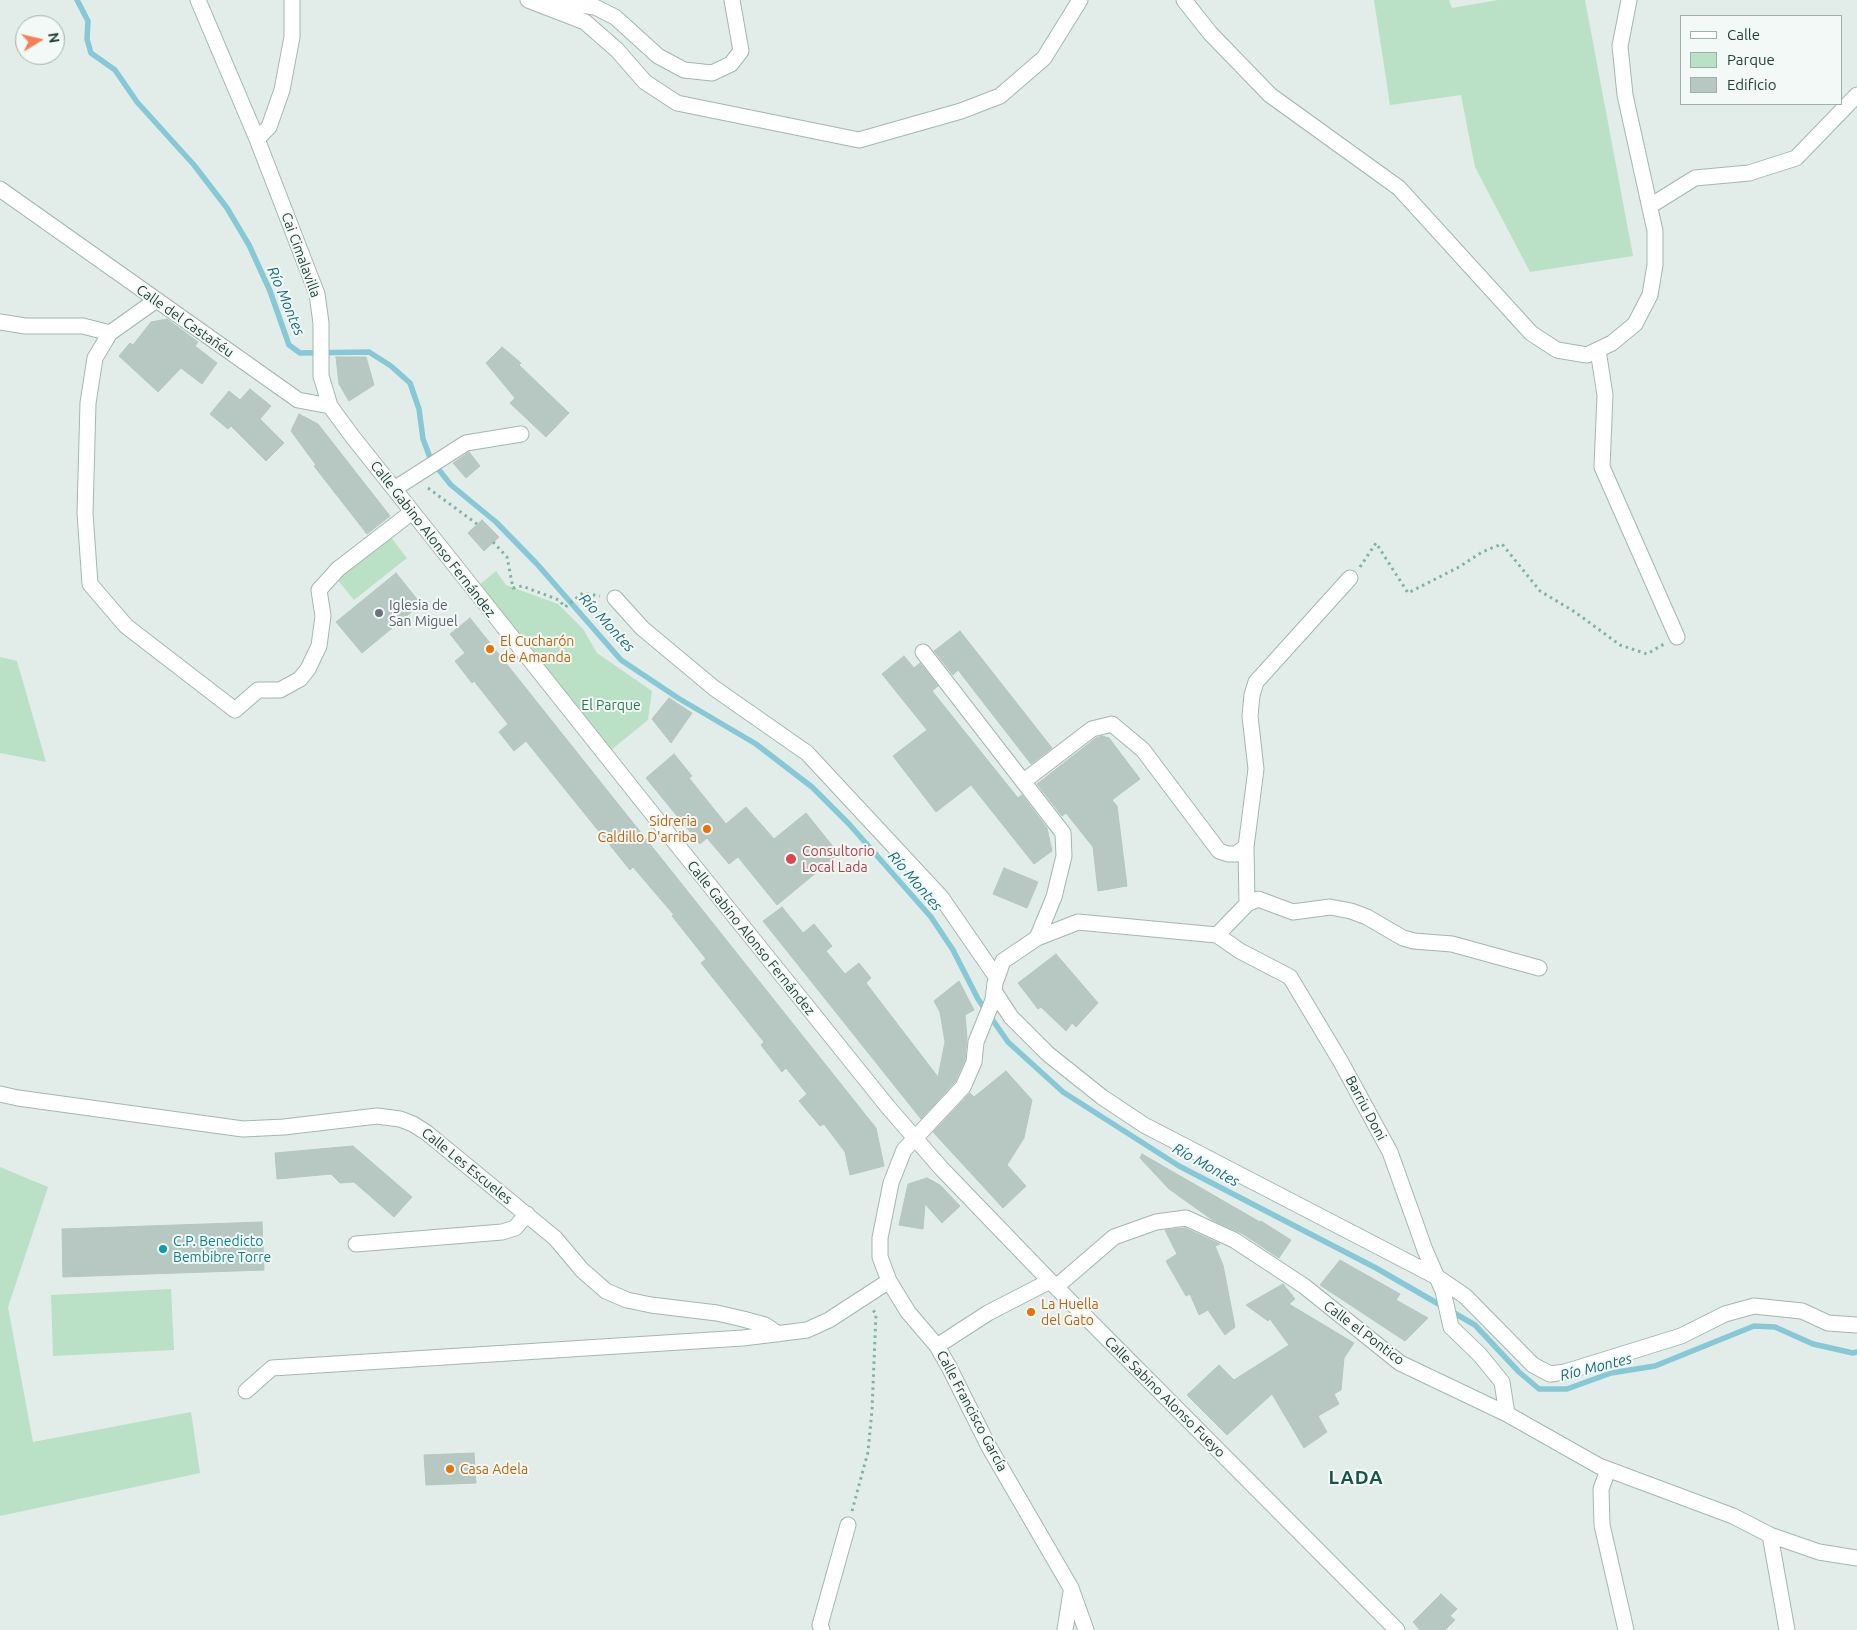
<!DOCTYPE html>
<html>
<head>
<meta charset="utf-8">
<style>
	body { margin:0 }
	#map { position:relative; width:1857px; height:1630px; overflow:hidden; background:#e2ede9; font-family:Ubuntu,sans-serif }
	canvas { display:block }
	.legend { position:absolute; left:1680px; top:15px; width:162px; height:90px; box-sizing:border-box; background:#f3f9f6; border:1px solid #9fafaa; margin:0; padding:6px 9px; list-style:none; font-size:15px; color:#214038 }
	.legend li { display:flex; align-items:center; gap:10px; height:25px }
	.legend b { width:25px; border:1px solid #9fafaa }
	.north { position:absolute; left:15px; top:15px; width:50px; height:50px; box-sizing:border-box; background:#f3f9f6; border:1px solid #9fafaa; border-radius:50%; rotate:81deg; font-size:14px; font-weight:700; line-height:20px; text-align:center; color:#214038 }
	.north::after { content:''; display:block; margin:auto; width:18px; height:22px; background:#fb7f53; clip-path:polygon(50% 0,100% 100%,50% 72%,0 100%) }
</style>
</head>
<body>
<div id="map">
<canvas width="1857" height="1630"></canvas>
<ul class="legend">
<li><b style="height:6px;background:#fff"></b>Calle</li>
<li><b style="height:14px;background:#bae0c5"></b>Parque</li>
<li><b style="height:14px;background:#b7c8c2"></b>Edificio</li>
</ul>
<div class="north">N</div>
</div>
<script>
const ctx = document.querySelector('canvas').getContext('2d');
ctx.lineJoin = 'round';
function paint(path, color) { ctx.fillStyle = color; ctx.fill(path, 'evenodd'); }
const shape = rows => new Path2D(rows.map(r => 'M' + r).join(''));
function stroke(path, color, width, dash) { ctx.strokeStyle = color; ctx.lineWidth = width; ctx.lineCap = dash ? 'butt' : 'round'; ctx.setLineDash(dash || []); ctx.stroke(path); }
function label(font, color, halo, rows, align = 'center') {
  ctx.font = font + ' Ubuntu,sans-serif'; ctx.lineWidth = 4; ctx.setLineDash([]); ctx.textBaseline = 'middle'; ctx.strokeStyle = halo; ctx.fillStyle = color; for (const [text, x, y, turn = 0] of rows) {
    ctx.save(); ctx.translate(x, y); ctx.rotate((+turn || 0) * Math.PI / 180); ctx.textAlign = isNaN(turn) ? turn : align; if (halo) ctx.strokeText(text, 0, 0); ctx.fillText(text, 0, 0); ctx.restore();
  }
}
const green = shape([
	[1374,0,1449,0,1452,8,1498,0,1585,0,1633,256,1530,272,1475,167,1461,95,1390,105],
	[390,536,407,558,354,600,336,578],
	[496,571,506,585,558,604,583,629,597,653,652,691,648,720,605,755,473,590],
	[0,657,17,661,46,762,0,753],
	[0,1167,48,1187,8,1307,33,1442,191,1412,200,1473,0,1516],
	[171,1289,174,1350,53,1356,51,1295]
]);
const stream = shape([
	[77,0,88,21,87,39,91,53,115,70,137,102,194,165,227,208,249,245,270,291,289,345,300,353,369,352,391,366,410,383,419,409,423,439,431,460,451,485,496,522,537,564,621,660,678,698,756,744,812,787,849,824,931,917,953,950,978,999,1008,1042,1063,1092,1179,1166,1376,1268,1475,1325,1519,1372,1539,1389,1567,1389,1611,1373,1655,1366,1754,1326,1775,1327,1813,1344,1853,1353,1857,1352]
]);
const building = shape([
	[167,319,198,342,195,346,217,363,202,384,181,368,158,392,119,356,130,343,133,345,151,322,167,319],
	[502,347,521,363,519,365,569,413,546,437,510,403,515,398,486,363,502,347],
	[336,357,366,357,374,385,349,401,339,384,336,357],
	[250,389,271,406,260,419,284,443,266,461,231,426,228,429,210,414,229,391,240,400,250,389],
	[299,414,318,424,390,516,367,534,314,466,316,465,291,431,299,414],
	[469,452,480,466,466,478,453,463,469,452],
	[482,520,499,537,484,551,468,533,482,520],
	[396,573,421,604,362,653,336,622,396,573],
	[470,618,876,1128,884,1166,850,1175,845,1152,824,1124,820,1126,799,1101,807,1094,786,1068,782,1072,761,1045,764,1042,701,963,706,959,672,916,674,915,633,867,630,870,526,741,514,751,499,732,508,724,474,681,472,683,455,661,465,653,450,634,470,618],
	[960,631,1052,748,1031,764,958,670,953,675,934,651,960,631],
	[904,656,914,668,920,663,938,686,932,691,1018,798,1022,795,1047,828,1052,851,1034,864,971,785,936,812,893,756,927,730,882,674,904,656],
	[669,698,692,713,671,743,652,719,669,698],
	[1102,736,1109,738,1140,779,1112,800,1117,806,1127,886,1098,891,1093,847,1066,813,1062,816,1037,784,1096,738,1102,736],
	[674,754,692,776,689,778,726,824,746,807,774,839,806,813,839,854,777,905,738,857,729,864,707,838,700,844,646,778,674,754],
	[1004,868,1038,882,1027,908,993,894,1004,868],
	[782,907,803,933,814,924,832,946,826,951,845,974,859,963,871,978,866,983,938,1077,945,1042,940,1012,934,1001,959,981,974,1010,965,1015,967,1038,965,1060,955,1082,921,1119,763,921,782,907],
	[1056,954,1098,1003,1076,1027,1072,1023,1066,1031,1041,1007,1038,1009,1018,983,1056,954],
	[1006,1071,1032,1100,1024,1138,1007,1165,1026,1186,1003,1208,933,1132,970,1093,974,1097,1006,1071],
	[353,1146,412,1197,394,1217,354,1182,340,1183,331,1174,277,1179,275,1153,353,1146],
	[1142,1154,1260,1222,1261,1221,1291,1240,1279,1258,1243,1234,1214,1221,1169,1189,1140,1158,1142,1154],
	[927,1178,940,1185,960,1206,942,1223,925,1204,923,1229,899,1225,908,1184,927,1178],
	[262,1222,264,1270,63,1277,62,1229,262,1222],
	[1185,1228,1220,1244,1215,1246,1223,1265,1235,1327,1225,1335,1208,1310,1199,1315,1190,1294,1186,1296,1166,1261,1177,1254,1165,1230,1185,1228],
	[1340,1260,1400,1294,1396,1300,1428,1318,1405,1341,1320,1285,1340,1260],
	[1283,1284,1295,1299,1289,1304,1354,1343,1344,1358,1341,1390,1334,1394,1339,1404,1318,1416,1327,1432,1304,1448,1272,1394,1227,1435,1187,1395,1219,1365,1234,1380,1289,1345,1270,1319,1268,1321,1246,1305,1283,1284],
	[474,1453,476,1483,426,1485,424,1455,474,1453],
	[1441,1594,1457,1609,1450,1616,1455,1620,1445,1630,1420,1630,1413,1622,1441,1594]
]);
const path = shape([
	[428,488,477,524],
	[493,542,507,557,513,588,522,586,559,600,565,607,583,593,600,596],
	[1360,567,1376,543,1408,593,1459,567,1482,552,1502,544,1540,591,1575,612,1620,645,1647,654,1664,644],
	[852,1511,868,1452,872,1410,876,1314,873,1310]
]);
const minor = shape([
	[198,0,257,139,317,294,321,323,321,376,330,406,352,436,678,846,888,1107,941,1168,1050,1281,1397,1630],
	[528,0,585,22,617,50,645,82,677,103,859,140,961,111,1000,96,1044,58,1080,0],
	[1184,0,1210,33,1270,95,1399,188,1531,333,1557,350,1587,355,1612,343,1635,324,1650,295,1655,265,1655,231,1625,95,1620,46,1629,0],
	[549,6,572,4,595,7,615,17,658,56,684,70,712,73,731,64,741,51,732,0],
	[257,139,269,127,282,90,292,37,292,0],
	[0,189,298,400,330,406],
	[1650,206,1695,178,1749,173,1796,158,1857,95],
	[155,301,110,333,95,358,88,403,85,513,90,584,126,626,235,710,258,690,280,690,300,679,308,669,319,646,323,616,319,590,338,569,412,512],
	[0,322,25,326,83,326,110,333],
	[1598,350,1605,395,1602,467,1677,637],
	[394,489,466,443,521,434],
	[615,598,642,628,714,688,807,753,941,897,997,978],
	[923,652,1063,833,1064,856,1054,897,1037,938],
	[1024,781,1092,729,1112,724,1143,750,1219,851,1228,854,1236,854,1246,847],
	[1247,904,1246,847,1256,769,1250,716,1252,695,1256,682,1350,578],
	[1217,935,1247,904,1258,899,1293,912,1330,907,1351,911,1367,917,1403,938,1414,941,1452,944,1539,968],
	[994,991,1011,1017,1048,1054,1102,1097,1144,1125,1437,1277,1465,1296,1533,1365,1550,1374,1565,1372,1681,1336,1725,1314,1754,1306,1802,1311,1828,1323,1857,1325],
	[0,1094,18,1098,243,1129,284,1127,377,1116,400,1119,413,1124,427,1133,555,1238,582,1270,606,1291,627,1300,651,1305,717,1313,743,1319,765,1325,778,1334],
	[356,1244,502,1232,515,1228,527,1214],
	[1056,1287,1114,1237,1156,1222,1186,1218,1234,1240,1304,1286,1400,1363,1507,1414,1599,1466,1733,1516,1770,1535,1819,1552,1857,1558],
	[937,1346,988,1313,1050,1281],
	[246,1391,272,1368,743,1338,807,1330,829,1320,889,1281],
	[1608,1470,1601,1489,1602,1525,1626,1630],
	[1770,1535,1787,1630],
	[822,1630,820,1625,848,1525],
	[1065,1630,1071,1592],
	[1086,1630,1071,1588,989,1447,949,1367,937,1346,908,1312,889,1281,880,1257,880,1238,891,1183,904,1150,963,1087,974,1062,976,1042,993,1000,995,983,1003,961,1037,938,1078,922,1217,935,1240,951,1290,977,1341,1062,1390,1152,1425,1250,1443,1291,1451,1327,1480,1355,1502,1382,1507,1414]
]);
const markers = [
	[379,613,5,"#6b7280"],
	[490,649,5,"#e8710a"],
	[707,829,5,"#e8710a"],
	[791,859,6,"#e0444e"],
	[163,1249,5,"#0f9aa8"],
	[1031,1312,5,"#e8710a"],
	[450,1469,5,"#e8710a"]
];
const streetNames = [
	["Cai Cimalavilla",301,255,70],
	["Calle del Castañéu",185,321,35],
	["Calle Gabino Alonso Fernández",433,539,52],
	["Calle Gabino Alonso Fernández",751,938,51],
	["Barriu Doni",1366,1108,62],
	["Calle Les Escueles",467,1166,39],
	["Calle el Pontico",1364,1333,37],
	["Calle Sabino Alonso Fueyo",1165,1397,45],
	["Calle Francisco García",972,1411,62]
];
const worshipNames = [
	["Iglesia de",389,605],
	["San Miguel",389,621]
];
const foodNames = [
	["El Cucharón",500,641],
	["de Amanda",500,657],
	["Sidreria",697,821,"right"],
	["Caldillo D'arriba",697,837,"right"],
	["La Huella",1041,1304],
	["del Gato",1041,1320],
	["Casa Adela",460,1469]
];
const parkNames = [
	["El Parque",611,705]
];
const healthNames = [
	["Consultorio",802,851],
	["Local Lada",802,867]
];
const cultureNames = [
	["C.P. Benedicto",173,1241],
	["Bembibre Torre",173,1257]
];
const waterNames = [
	["Río Montes",286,301,67],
	["Río Montes",607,623,47],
	["Río Montes",915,881,49],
	["Río Montes",1206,1165,29],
	["Río Montes",1596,1367,-14]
];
const districtNames = [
	["LADA",1356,1478]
];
paint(green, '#bae0c5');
stroke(stream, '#87c8d6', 5.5);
paint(building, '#b7c8c2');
stroke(building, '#b4c7c0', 1);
stroke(minor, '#a4b6b0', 17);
stroke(path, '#81b3a4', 3, [2.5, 4]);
stroke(minor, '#fff', 15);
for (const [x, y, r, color] of markers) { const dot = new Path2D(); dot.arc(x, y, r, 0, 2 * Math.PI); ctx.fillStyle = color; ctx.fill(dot); stroke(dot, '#f3f9f6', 2); }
label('14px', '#214038', '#f3f9f6', streetNames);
label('14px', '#5b616d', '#f3f9f6', worshipNames, 'left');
label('14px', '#c56008', '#f3f9f6', foodNames, 'left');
label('14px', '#287949', '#f3f9f6', parkNames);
label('14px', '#be3a42', '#f3f9f6', healthNames, 'left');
label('14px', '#0d838f', '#f3f9f6', cultureNames, 'left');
label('italic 15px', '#176c80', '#f3f9f6', waterNames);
ctx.letterSpacing = '1px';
label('bold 19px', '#1b5347', '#f3f9f6', districtNames);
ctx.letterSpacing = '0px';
</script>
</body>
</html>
